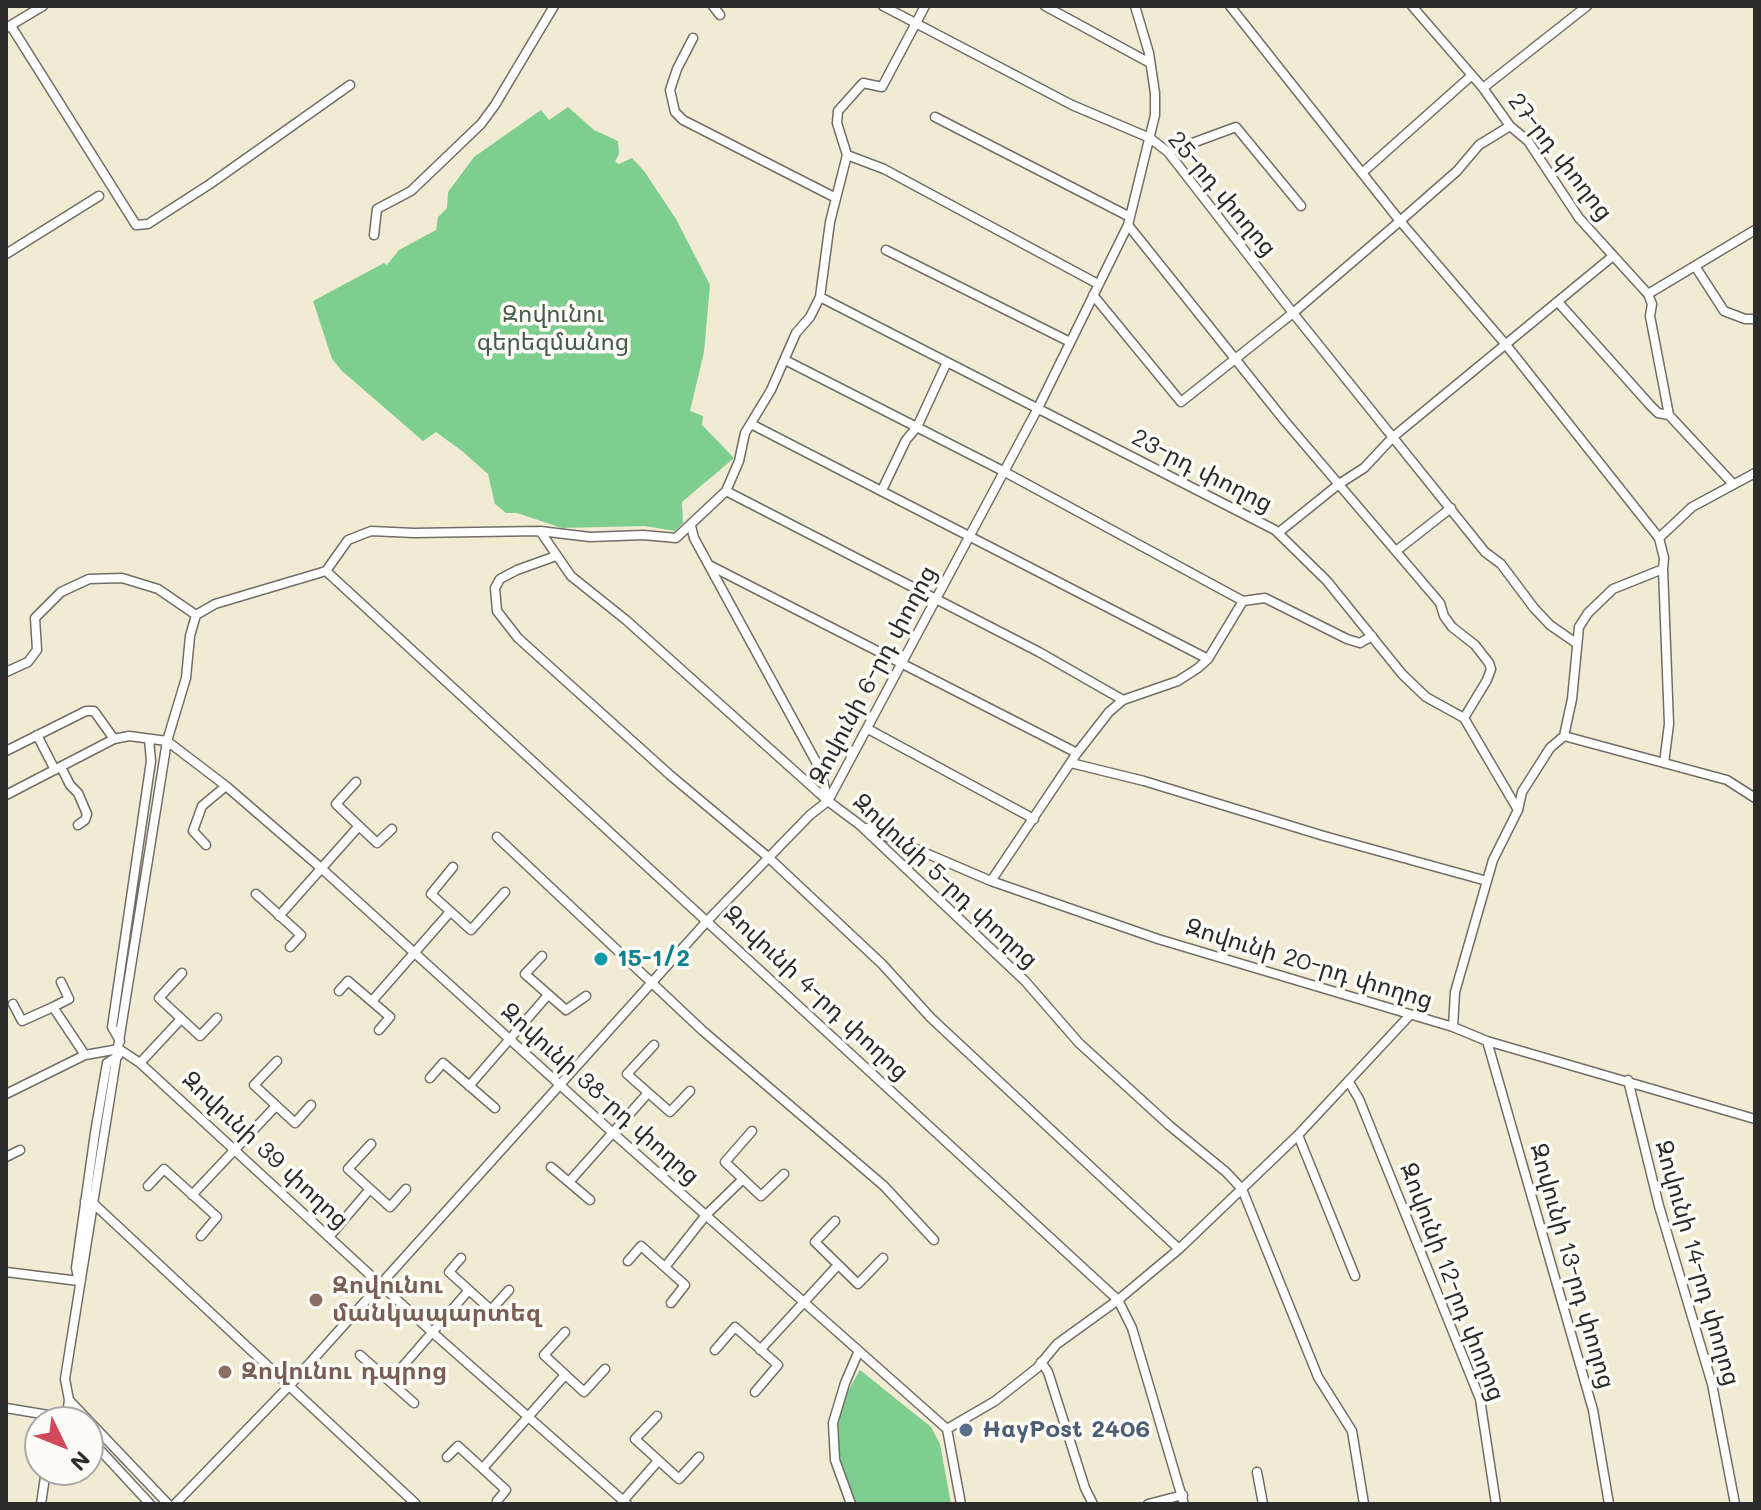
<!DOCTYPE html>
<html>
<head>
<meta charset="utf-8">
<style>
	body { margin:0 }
	#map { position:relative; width:1761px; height:1510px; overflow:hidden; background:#f1ebd3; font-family:Mali,sans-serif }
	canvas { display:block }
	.frame { position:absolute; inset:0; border:8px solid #2b2b2b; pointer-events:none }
	.north { position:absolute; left:24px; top:1406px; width:80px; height:80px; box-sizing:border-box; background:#fdfcf7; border:2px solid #a9a8a5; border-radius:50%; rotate:133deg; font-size:22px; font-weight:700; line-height:32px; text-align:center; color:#2b2b2b }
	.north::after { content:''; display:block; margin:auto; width:28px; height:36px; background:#d1495b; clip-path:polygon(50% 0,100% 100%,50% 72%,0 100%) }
</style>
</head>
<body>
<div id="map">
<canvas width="1761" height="1510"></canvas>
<div class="frame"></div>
<div class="north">N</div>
</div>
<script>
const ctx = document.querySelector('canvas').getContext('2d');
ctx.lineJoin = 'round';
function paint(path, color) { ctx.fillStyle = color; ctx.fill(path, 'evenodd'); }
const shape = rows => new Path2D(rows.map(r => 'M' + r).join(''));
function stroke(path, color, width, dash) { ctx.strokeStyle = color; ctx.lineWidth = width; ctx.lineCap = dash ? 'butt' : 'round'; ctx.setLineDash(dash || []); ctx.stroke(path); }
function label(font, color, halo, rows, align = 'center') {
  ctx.font = font + ' Mali,"Noto Sans Armenian",sans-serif'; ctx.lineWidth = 7; ctx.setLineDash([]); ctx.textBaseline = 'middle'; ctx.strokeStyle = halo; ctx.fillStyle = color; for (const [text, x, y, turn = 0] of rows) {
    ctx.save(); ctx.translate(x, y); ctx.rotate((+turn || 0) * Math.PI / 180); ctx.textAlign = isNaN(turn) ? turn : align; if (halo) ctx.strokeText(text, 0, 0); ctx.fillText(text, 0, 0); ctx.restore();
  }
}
const green = shape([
	[568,107,594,130,618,141,619,154,615,162,619,164,632,158,644,171,676,219,710,285,704,352,690,411,703,416,702,425,734,458,682,502,683,523,675,531,645,526,562,528,517,513,506,513,495,504,488,474,462,451,436,432,423,441,342,371,332,359,313,301,384,263,387,265,399,250,436,230,438,217,447,208,448,192,474,157,541,110,549,120],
	[860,1370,931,1427,940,1444,951,1504,858,1504,852,1496,841,1466,838,1432,839,1415,846,1394]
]);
const minor = shape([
	[713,6,720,15],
	[883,6,1072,105,1150,138,1168,152,1293,313,1485,552,1501,564,1534,608,1550,625,1576,643],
	[925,6,882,87,863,83,838,111,837,123,847,155,884,169,1098,284],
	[1045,6,1150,63],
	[1230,6,1400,221,1507,346,1659,538,1692,507,1755,473],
	[1412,6,1483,88,1510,126,1528,141,1579,218,1648,294,1652,304,1650,316,1669,415],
	[11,26,136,225,148,224,210,184,350,85],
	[6,28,43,6],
	[693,38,677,69,670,90,675,112,683,120,836,198],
	[1483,88,1587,6],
	[935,117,1130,217],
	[1168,152,1236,127,1301,206],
	[847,155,830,222,820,297,810,317,796,333,771,390,745,433,739,461,726,491,1039,652,1123,700],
	[1362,173,1471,76],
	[1128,225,1284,420,1440,603,1444,616,1452,627,1475,645,1489,663,1491,669,1487,680,1464,718],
	[374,235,377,209,411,191,481,124,495,105,554,6],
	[886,250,1070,342],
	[6,254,99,196],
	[1695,266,1724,311,1745,319,1755,319],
	[1648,294,1755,230],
	[1093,295,1181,402,1293,313,1400,221,1457,171,1479,145,1510,126],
	[820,297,1275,530,1327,581,1402,674,1426,697,1464,718,1518,810],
	[1558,302,1650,405,1658,413,1669,415,1733,484],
	[785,360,1003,471,1243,601],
	[751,424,1208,659],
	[882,490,906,440,917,427,947,362],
	[691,526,694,538,820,769,828,801],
	[540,531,590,537,643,535,676,538,726,491],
	[1278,533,1339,484,1364,468,1393,437,1613,256],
	[1396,551,1451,508],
	[556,556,517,570,500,579,495,588,497,611,518,638,670,775,768,857,882,964,931,1018,1179,1249],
	[709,565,1077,753],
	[1663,569,1669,724,1664,763],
	[326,571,348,540,371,531,414,533,540,531,571,576,626,620,828,801,860,825,1025,981,1079,1043,1170,1126,1226,1172,1242,1189,1318,1377,1352,1431,1364,1504],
	[326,571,1118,1300,1132,1328,1184,1504],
	[6,672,28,662,37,650,35,618,61,592,89,579,122,578,158,589,196,615],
	[868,729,1034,819],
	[37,735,55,770],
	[1564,736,1727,780,1755,798],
	[6,751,86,711,94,711,114,739],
	[1071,763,1144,781,1324,836,1487,881],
	[61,767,70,785,78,793,87,814,85,820,78,825],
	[356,782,336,804,359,826],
	[6,795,114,739,129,736,167,741,226,786,321,868,613,1133,947,1429,961,1504],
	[867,828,991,881,1158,939,1453,1027,1487,1041,1755,1119],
	[497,837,703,1031,884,1186,934,1240],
	[206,845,193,831,202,806,226,786],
	[453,867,431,894,471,930,505,892],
	[991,881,1077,753,1109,712,1123,700,1178,681,1198,668,1208,659,1243,601,1265,598,1347,639,1360,643,1372,636],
	[256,894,301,935,290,947],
	[279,916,359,826,377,843,392,829],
	[542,956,525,974,566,1010,586,996],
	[182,973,159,998,200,1036,217,1018],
	[339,991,348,981,390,1017,379,1030],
	[372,1001,450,912],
	[13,1004,22,1021,53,1007,69,999,61,982],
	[53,1007,85,1055],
	[1453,1027,1455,992,1493,860,1518,810,1522,792,1550,748,1564,736,1572,699,1579,627,1588,613,1613,589,1663,569,1664,558,1659,538],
	[120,1041,112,1027,151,761,149,739],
	[1487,1041,1593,1410,1609,1504],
	[654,1045,627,1074,670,1112,690,1091],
	[277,1061,254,1085,295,1123,311,1105],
	[140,1063,181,1019],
	[430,1078,443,1063,495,1108],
	[1628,1080,1659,1206,1712,1384,1735,1504],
	[1349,1082,1359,1099,1480,1399,1496,1504],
	[469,1086,548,995],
	[6,1094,85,1055,119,1049,140,1063,432,1332,627,1504],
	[752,1131,725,1162,761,1196,784,1174],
	[1298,1135,1355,1276],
	[371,1144,348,1169,390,1207,406,1189],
	[6,1157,20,1150],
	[551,1167,590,1200],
	[569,1182,648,1093],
	[148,1186,164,1169,217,1217,201,1236],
	[192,1195,276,1106],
	[85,1201,95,1205,416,1504],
	[835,1221,815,1242,858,1284,883,1258],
	[329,1237,370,1189],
	[461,1258,449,1272,491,1310,509,1290],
	[628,1261,641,1246,685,1285,671,1303],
	[665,1267,706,1215,743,1179],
	[6,1272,79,1281,76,1268,95,1133,107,1063,118,1056],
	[565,1332,544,1355,584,1392,605,1369],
	[715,1350,735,1327,778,1365,755,1392],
	[760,1350,838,1265],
	[360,1355,414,1403],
	[1041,1362,1048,1372,1085,1488,1093,1504],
	[390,1381,469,1290],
	[69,1400,67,1414,74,1422],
	[6,1408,54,1416],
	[657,1416,635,1439,679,1479,699,1457],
	[947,1429,995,1401,1037,1368,1057,1344,1118,1300,1179,1249,1298,1135,1410,1015],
	[88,1437,150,1504],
	[447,1457,458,1446,506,1490,497,1501],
	[483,1468,565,1375],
	[1257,1472,1263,1504],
	[622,1502,658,1461],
	[41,1504,46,1470],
	[168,1504,69,1400,65,1379,167,741,186,678,190,636,196,615,215,604,326,571],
	[175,1504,290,1385,708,920,810,815,828,801,1038,408,1128,225,1155,115,1155,93,1149,53,1135,6],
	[851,1504,835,1460,833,1423,845,1383,858,1353],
	[1148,1504,1183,1495]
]);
const markers = [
	[601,959,8,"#0f9aa8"],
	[316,1300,8,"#8d6e63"],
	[225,1372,8,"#8d6e63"],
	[966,1430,8,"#5c6f8a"]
];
const streetNames = [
	["27-րդ փողոց",1560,157,52],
	["25-րդ փողոց",1222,194,50],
	["23-րդ փողոց",1202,471,27],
	["Զովունի 6-րդ փողոց",873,675,-62],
	["Զովունի 5-րդ փողոց",945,881,43],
	["Զովունի 20-րդ փողոց",1309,964,17],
	["Զովունի 4-րդ փողոց",816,993,43],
	["Զովունի 38-րդ փողոց",600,1094,42],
	["Զովունի 39 փողոց",265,1150,43],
	["Զովունի 14-րդ փողոց",1697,1263,74],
	["Զովունի 13-րդ փողոց",1572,1266,74],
	["Զովունի 12-րդ փողոց",1452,1282,69]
];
const parkNames = [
	["Զովունու",553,315],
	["գերեզմանոց",553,343]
];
const cultureNames = [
	["15-1/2",617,959]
];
const educationNames = [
	["Զովունու",332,1286],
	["մանկապարտեզ",332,1314],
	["Զովունու դպրոց",241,1372]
];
const serviceNames = [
	["HayPost 2406",982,1430]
];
paint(green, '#7ece8f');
stroke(minor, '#706e66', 11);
stroke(minor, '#fff', 8);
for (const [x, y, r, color] of markers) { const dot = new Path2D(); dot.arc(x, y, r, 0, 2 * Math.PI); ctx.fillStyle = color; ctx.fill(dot); stroke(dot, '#fdfcf7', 3); }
label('24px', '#2b2b2b', '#fdfcf7', streetNames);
label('24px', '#445c49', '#fdfcf7', parkNames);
label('bold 24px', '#0d838f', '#fdfcf7', cultureNames, 'left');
label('bold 24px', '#785e54', '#fdfcf7', educationNames, 'left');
label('bold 24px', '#4e5e75', '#fdfcf7', serviceNames, 'left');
</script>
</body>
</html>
